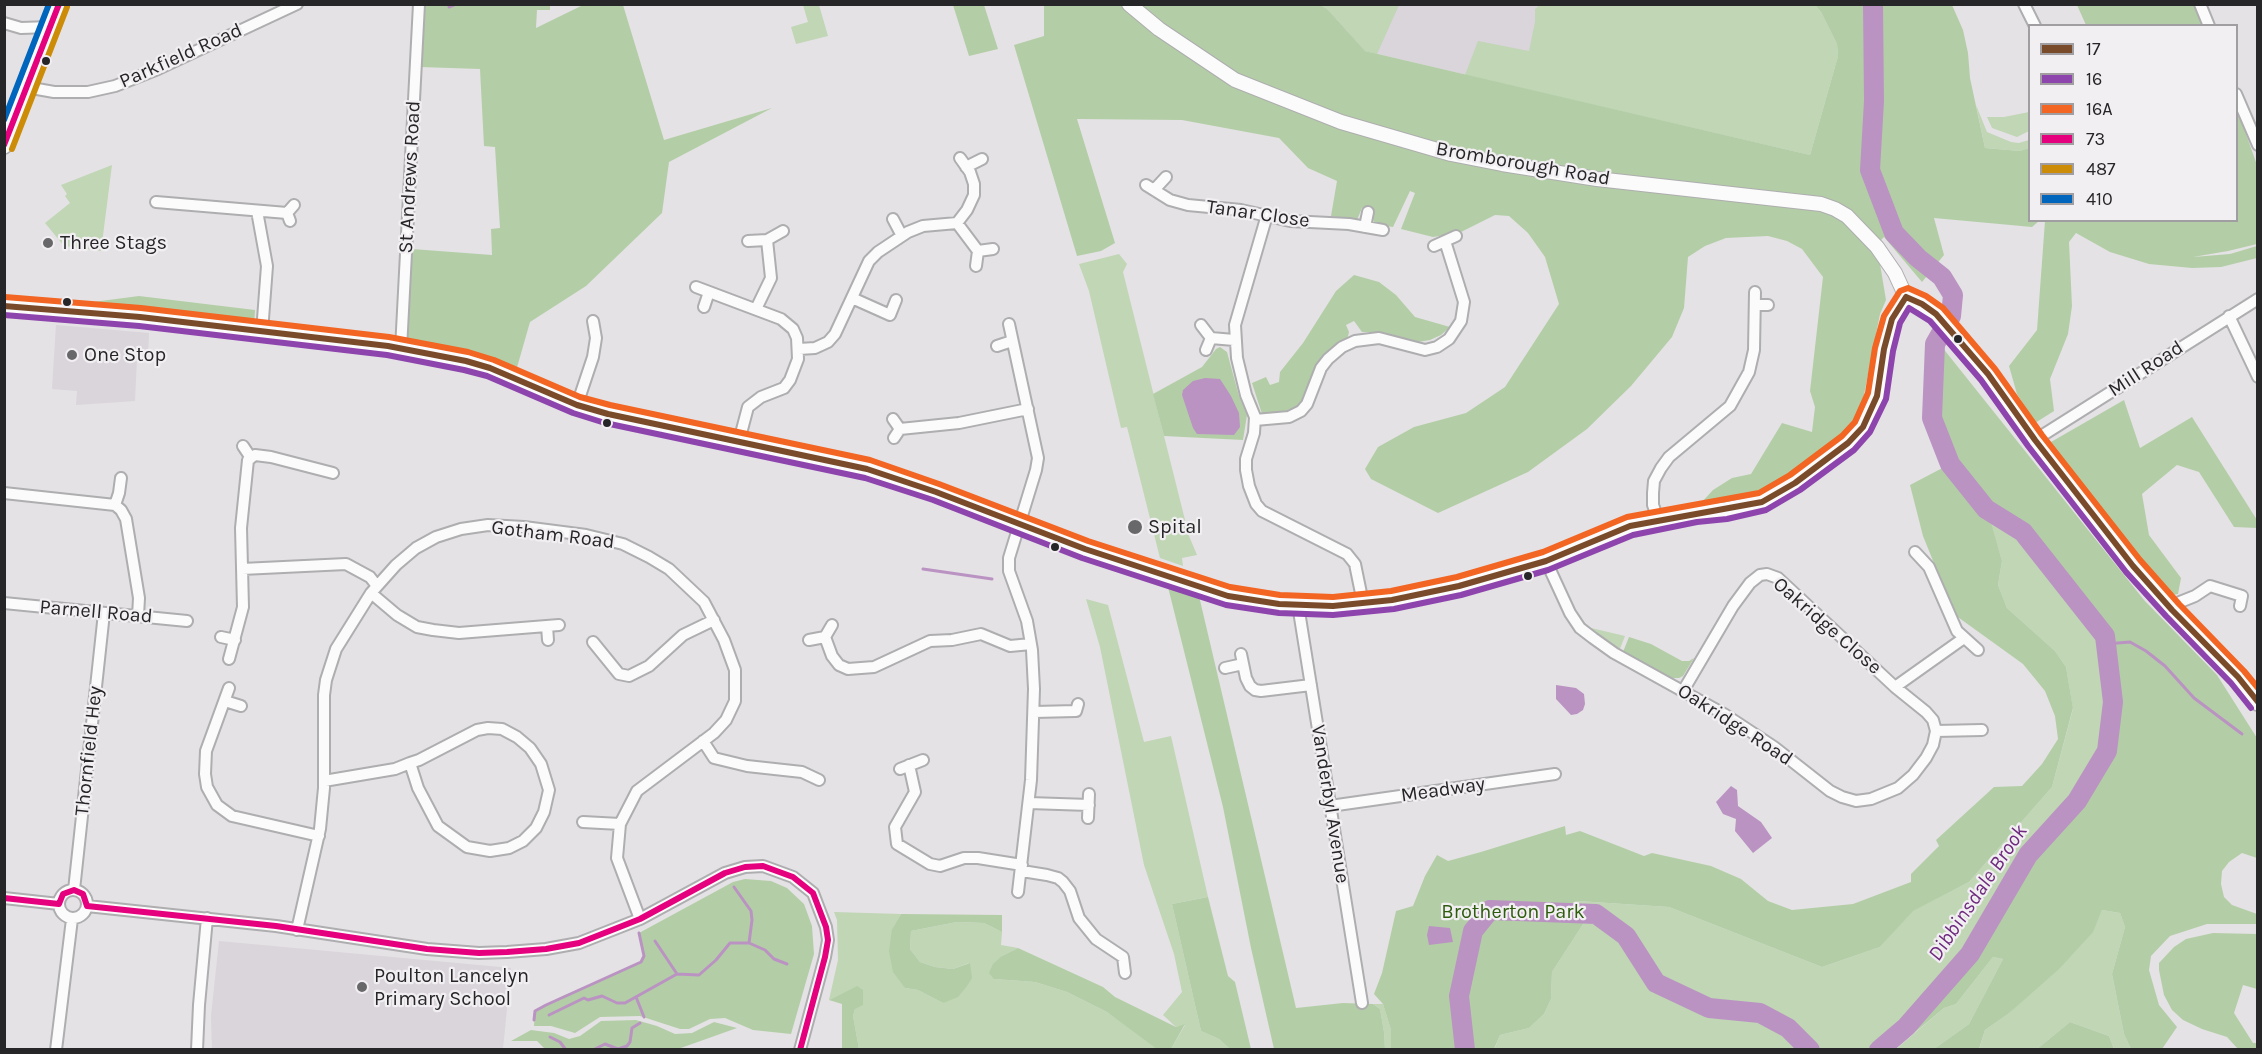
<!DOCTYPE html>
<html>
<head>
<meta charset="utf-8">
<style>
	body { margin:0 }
	#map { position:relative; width:2262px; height:1054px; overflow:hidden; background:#e4e2e5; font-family:Karla,sans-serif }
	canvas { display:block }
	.frame { position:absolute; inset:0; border:6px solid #262527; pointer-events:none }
	.legend { position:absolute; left:2028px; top:24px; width:210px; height:198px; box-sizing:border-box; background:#f2eff3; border:2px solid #a09ea1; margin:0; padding:8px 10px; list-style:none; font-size:18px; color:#262527 }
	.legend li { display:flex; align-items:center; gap:12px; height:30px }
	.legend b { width:30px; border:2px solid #a09ea1 }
</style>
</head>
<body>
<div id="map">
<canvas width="2262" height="1054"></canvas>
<div class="frame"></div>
<ul class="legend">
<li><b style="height:8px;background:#7a4b2a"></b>17</li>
<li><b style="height:8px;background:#8e44ad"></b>16</li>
<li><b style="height:8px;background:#f26522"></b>16A</li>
<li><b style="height:8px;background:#e5007d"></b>73</li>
<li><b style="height:8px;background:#cd8c08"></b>487</li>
<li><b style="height:8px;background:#0065bd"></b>410</li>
</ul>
</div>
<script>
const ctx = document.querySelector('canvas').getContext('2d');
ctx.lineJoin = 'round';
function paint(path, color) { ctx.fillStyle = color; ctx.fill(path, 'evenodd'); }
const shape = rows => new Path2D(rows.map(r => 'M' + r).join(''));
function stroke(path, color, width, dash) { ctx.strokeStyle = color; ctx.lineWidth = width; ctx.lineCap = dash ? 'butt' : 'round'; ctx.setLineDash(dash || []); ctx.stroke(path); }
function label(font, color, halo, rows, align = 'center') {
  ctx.font = font + ' Karla,sans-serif'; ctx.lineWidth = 4.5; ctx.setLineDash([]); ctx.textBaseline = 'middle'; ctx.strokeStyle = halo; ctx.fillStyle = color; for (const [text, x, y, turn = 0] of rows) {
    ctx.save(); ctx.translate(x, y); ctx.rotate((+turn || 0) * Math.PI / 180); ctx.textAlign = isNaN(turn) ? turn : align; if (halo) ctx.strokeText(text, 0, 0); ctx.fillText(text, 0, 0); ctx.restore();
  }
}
const built = shape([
	[1244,5,1815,5,1810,155,1365,51],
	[56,325,149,333,148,357,137,358,135,401,76,405,77,391,52,389],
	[219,941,511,968,503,1049,212,1049,211,1016]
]);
const green = shape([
	[803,5,819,5,828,36,796,44,791,27,808,22],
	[1320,5,1399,5,1377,54,1365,51,1327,9],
	[1540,5,1815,5,1821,12,1837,44,1838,56,1810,155,1465,75,1478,41,1529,51,1535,22,1535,9],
	[1976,105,1987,132,2011,142,2019,143,2029,140,2029,148,2020,151,1985,148],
	[2029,112,2029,131,2017,137,1992,128,1987,117,2004,117],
	[112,165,101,251,64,246,45,223,70,203,65,196,67,194,61,185],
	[1119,254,1127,264,1123,272,1189,536,1197,555,1182,558,1183,566,1160,558,1127,427,1121,428,1089,291,1079,264],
	[1986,509,2023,532,2105,636,2113,702,2107,751,2077,801,2028,855,1970,954,1950,979,1906,1027,1879,1049,1494,1050,1500,1035,1529,1028,1544,1014,1551,999,1552,972,1585,921,1578,901,1669,907,1822,967,1880,947,1912,911,1969,882,2052,787,2073,709,2066,667,2055,651,2007,608,1998,585,2002,561],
	[1086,599,1108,605,1144,742,1171,736,1208,897,1172,904,1201,1031,1219,1039,1230,1049,1171,1049,1185,1025,1176,1027,1163,1015,1182,992,1174,954,1144,865,1100,647],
	[1578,617,1591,628,1625,636,1619,651,1586,628],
	[2102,910,2120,913,2125,927,2112,974,2124,1034,2131,1049,2114,1049,2109,1036,2070,1022,2037,1049,1979,1050,1985,1030,2008,1014,2092,932],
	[834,912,901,914,892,929,905,988,918,990,943,1003,969,963,953,969,935,967,920,962,910,949,911,931,957,922,984,923,1002,932,1001,945,1018,948,1002,956,994,979,1035,982,1067,992,1107,1012,1160,1049,859,1049,853,1016,855,1009,856,987,829,1000,838,960,837,920],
	[1993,957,2003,959,1969,1024,1934,1049,1895,1050,1944,1008,1956,1004],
	[1373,1004,1383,1004,1391,1030,1391,1049,1385,1049,1384,1032,1380,1009]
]);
const forest = shape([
	[424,5,550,5,550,10,537,10,536,28,583,5,623,5,664,140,772,108,669,162,662,213,586,286,530,322,516,371,461,351,406,342,412,249,492,255,491,229,500,228,495,147,484,146,480,69,420,67],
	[953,5,984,5,998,49,969,56],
	[1044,5,1320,5,1327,9,1365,51,1810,155,1838,56,1837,44,1821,12,1815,5,1952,5,1963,30,1968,53,1970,78,1985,148,2020,151,2029,148,2030,220,2039,221,2032,227,1934,218,1944,255,1922,282,1884,237,1872,249,1880,264,1886,300,1880,314,1861,410,1845,434,1791,472,1761,490,1736,498,1701,503,1713,490,1732,478,1751,474,1782,423,1812,432,1815,407,1810,391,1823,277,1802,249,1787,241,1768,236,1726,238,1705,246,1688,257,1684,308,1672,337,1631,386,1587,429,1528,472,1438,513,1371,479,1365,469,1378,447,1414,427,1466,413,1505,387,1559,304,1545,257,1528,233,1509,216,1495,215,1459,233,1433,237,1401,229,1415,193,1410,191,1393,227,1374,224,1372,210,1362,208,1357,220,1331,216,1337,181,1308,168,1279,138,1182,120,1077,119,1115,243,1101,251,1077,256,1014,45,1044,36],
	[2077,5,2194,5,2203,25,2086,25],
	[2237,109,2257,165,2257,244,2228,251,2193,257,2230,254,2257,246,2257,258,2221,267,2192,268,2149,264,2110,252,2076,233,2069,242,2072,306,2068,334,2050,379,2054,411,2035,423,2017,394,2009,366,2037,330,2045,221,2236,220],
	[1354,275,1379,282,1396,295,1415,317,1450,327,1441,335,1430,340,1418,342,1382,332,1362,332,1354,321,1346,325,1349,332,1347,340,1299,406,1280,413,1262,414,1252,383,1266,377,1270,385,1279,382,1280,372,1303,343,1336,291],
	[139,296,255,310,254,327,93,308,93,302],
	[1220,347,1227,352,1239,396,1247,415,1243,440,1164,436,1153,394,1202,367,1216,349],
	[1942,347,2144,600,2217,675,2257,738,2257,858,2242,853,2229,862,2222,871,2221,884,2224,897,2232,905,2257,914,2257,924,2207,924,2170,936,2151,956,2149,970,2159,1005,2177,1027,2162,1049,2131,1049,2124,1034,2112,974,2125,927,2120,913,2102,910,2093,932,2059,969,2008,1014,1985,1030,1979,1049,1934,1049,1969,1024,2003,959,1993,957,1956,1004,1944,1008,1895,1049,1879,1049,1906,1027,1970,954,2028,855,2077,801,2107,751,2113,702,2105,636,2023,532,1987,509,2002,561,1998,585,2007,608,2055,651,2066,667,2073,708,2052,787,1969,882,1913,911,1880,947,1822,967,1669,907,1578,901,1585,921,1552,972,1551,999,1544,1014,1529,1028,1500,1035,1494,1049,1391,1049,1391,1030,1383,1004,1374,994,1382,973,1396,911,1413,906,1425,876,1437,855,1448,861,1481,852,1565,826,1566,835,1580,831,1644,856,1652,853,1711,866,1741,879,1768,901,1792,910,1853,904,1911,882,1911,874,1939,846,1936,840,1994,787,2022,786,2042,764,2058,739,2055,716,2045,691,2023,664,1955,615,1923,536,1910,485,1950,464,1932,418,1934,353],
	[2124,400,2140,448,2192,417,2257,520,2257,528,2234,527,2199,472,2177,465,2142,494,2149,535,2181,578,2178,594,2172,595,2167,591,2053,451,2051,442],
	[1168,587,1199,596,1296,1008,1343,1003,1373,1004,1380,1009,1384,1032,1385,1049,1274,1049,1251,948,1223,807],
	[1629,637,1651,644,1682,661,1689,661,1694,658,1683,676,1679,678,1672,678,1623,652],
	[745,879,771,881,787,888,804,904,812,926,814,954,791,1034,753,1030,725,1018,710,1019,689,1029,680,1029,640,1016,600,1017,575,1033,551,1026,534,1026,535,1011,563,996,641,962,644,956,639,933,733,882],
	[1208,897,1228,976,1235,982,1251,1049,1230,1049,1219,1039,1201,1031,1172,904],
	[901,914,1002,915,1002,932,984,923,957,922,911,931,910,949,920,962,935,967,953,969,970,963,972,978,967,986,958,997,943,1003,918,990,905,988,893,972,889,951,892,929],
	[2213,933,2257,934,2257,989,2243,985,2234,1013,2253,1043,2257,1043,2257,1049,2238,1049,2227,1037,2202,1029,2183,1020,2172,1010,2164,995,2159,970,2159,963,2174,947,2186,939],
	[1018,948,1103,987,1115,997,1176,1027,1185,1024,1171,1049,1157,1049,1107,1012,1067,992,1035,982,994,979,989,973,993,964,1002,956],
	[857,986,863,990,863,1005,855,1009,853,1016,859,1049,842,1049,842,1004,829,1000],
	[636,1020,657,1026,675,1034,692,1033,714,1022,737,1028,678,1049,545,1049,537,1041,511,1041,531,1030,554,1033,569,1039,580,1036,601,1021],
	[2070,1022,2109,1036,2114,1049,2037,1049]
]);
const water = shape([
	[1205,378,1220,379,1231,396,1239,413,1240,427,1234,435,1197,434,1193,428,1182,395,1183,390,1193,381],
	[1556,685,1576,688,1584,694,1585,704,1583,710,1577,714,1571,715,1556,699],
	[1731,786,1737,790,1738,806,1761,822,1772,838,1753,853,1735,831,1736,819,1723,814,1716,802],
	[1429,926,1450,928,1453,942,1429,945,1427,935]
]);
const stream = shape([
	[449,7,456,4],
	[923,569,992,579],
	[2106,644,2130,642,2146,651,2165,666,2194,698,2242,734],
	[734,887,751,911,752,920,749,943],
	[655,941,677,974],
	[636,997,644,1017],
	[549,1015,584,998,588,1000,602,996,617,1003,625,1003,677,974,699,975,716,960,730,943,749,943,765,950,774,959,787,964],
	[534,1020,535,1011,546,1005,641,962,644,956,639,933],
	[550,1037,560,1042,566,1050],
	[593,1050,605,1044,618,1049,627,1046,630,1042,632,1028,640,1023]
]);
const river = shape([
	[1873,4,1874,101,1870,170,1894,233,1918,258,1942,277,1953,295,1951,316,1935,344,1932,418,1950,464,1986,509,2023,532,2105,636,2113,702,2107,751,2077,801,2028,855,1970,954,1906,1027,1879,1050],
	[1465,1050,1459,996,1473,931,1490,910,1596,914,1626,936,1656,983,1709,1008,1760,1013,1788,1028,1810,1050]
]);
const minor = shape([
	[2024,4,2035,26],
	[2200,4,2209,26],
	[4,23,21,28,50,27],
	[26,87,54,92,88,92,115,86,158,69,297,4],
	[2236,94,2258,145],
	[966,167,982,159],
	[1146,185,1170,200,1188,205,1241,210,1290,221,1349,224,1383,230],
	[1154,190,1166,177],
	[156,202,287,213],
	[257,211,267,266,262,332],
	[1267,215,1235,325,1237,358,1246,395,1255,417,1254,433,1246,459,1246,470,1249,486,1256,504,1262,511,1347,554,1355,564,1363,603],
	[893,219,902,236],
	[290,221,287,213,294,205],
	[957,223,978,251,976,266],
	[1365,227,1368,212],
	[748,241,767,240,783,231],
	[1434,246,1456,236],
	[978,251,993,249],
	[696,287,781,319,793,329,797,338,798,359,790,380,784,388,761,397,748,407,739,441],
	[852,298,890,315,896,300],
	[1755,305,1768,305],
	[704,307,709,292],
	[756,309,771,278,767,240],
	[2229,316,2258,377],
	[1009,324,1038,458,1036,470,1009,558,1009,571,1027,621,1032,650,1034,689,1031,780,1018,892],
	[1201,325,1211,338,1206,350],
	[1211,338,1234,340],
	[997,346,1012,341],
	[401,349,419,4],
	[799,349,815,348,828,342,835,334,869,261,878,252,908,232,923,226,957,223,967,210,974,195,974,184,970,172,960,158],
	[577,405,593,357,596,338,593,321],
	[893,419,900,429,894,438],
	[1255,420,1289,417,1301,411,1307,404,1321,368,1328,359,1342,347,1355,341,1379,338,1425,350,1437,347,1449,339,1461,321,1464,302,1445,241],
	[900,429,959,423,1028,409],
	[2035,440,2258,299],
	[243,446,251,458],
	[4,493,115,505,121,510,126,519,139,598,138,616],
	[115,505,119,493,121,478],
	[1658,519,1653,505,1653,493,1654,481,1661,468,1669,457,1730,406,1749,372,1754,350,1755,292],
	[1915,552,1929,567,1957,631,1978,650],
	[1546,561,1570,613,1580,628,1593,638,1614,653,1724,714,1774,747,1830,791,1842,797,1856,801,1871,799,1898,788,1913,775,1926,758,1933,745,1936,731,1933,720,1926,712,1895,687,1778,578,1767,574,1760,575,1750,583,1733,606,1683,691],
	[242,569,346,564,370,577,377,586],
	[371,593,397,615,417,627,433,630,459,633,559,625],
	[4,603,187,621],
	[1298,605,1362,1003],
	[2172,610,2180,602,2195,596,2210,586,2242,596,2240,606],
	[547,626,548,640],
	[221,637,235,640],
	[825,637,832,656,839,665,848,669,874,667,930,641,952,640,981,634,1010,646,1031,644],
	[809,640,825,637,832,625],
	[593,642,619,674,629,676,649,666,683,635,714,620],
	[1241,654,1246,678,1250,686,1255,690,1261,691,1311,685],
	[229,659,243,607,241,528,248,460,255,455,271,457,333,473],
	[1225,668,1243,664],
	[1895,687,1964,638],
	[229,688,206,751,205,774,207,787,217,805,232,816,319,836],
	[225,701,241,706],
	[1034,712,1076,711,1078,704],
	[1936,731,1982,730],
	[703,741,714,758,747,766,802,772,819,780],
	[909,765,915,792,895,827,897,844,930,864,940,866,964,858,978,858,1022,865],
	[900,769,923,760],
	[324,781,395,769,410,763,419,760,477,730,488,728,502,729,517,737,530,748,541,764,549,790,544,812,536,828,523,841,509,848,490,851,467,847,438,826,418,788,410,763],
	[1029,803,1089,805],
	[1330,806,1555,774],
	[1088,818,1089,794],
	[583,822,620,824],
	[1022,871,1047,875,1058,878,1063,882,1070,891,1079,918,1096,939,1123,957,1125,973],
	'59 904a14 14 0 1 1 28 0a14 14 0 1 1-28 0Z',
	[74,890,104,613],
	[4,898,59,904],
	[87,906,276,926,427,949,479,953,507,952,546,949,579,943,640,919,725,873,745,867,763,866,793,877,813,893,826,927,828,940,825,957,800,1050],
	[297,930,320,829,324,788,324,695,326,680,336,649,371,593,396,565,416,548,436,537,461,529,488,525,524,527,586,535,623,544,649,557,669,569,704,602,724,640,735,670,735,701,726,720,714,733,637,791,620,824,617,858,640,919],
	[56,1050,72,919],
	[197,1050,199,1005,207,918]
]);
const tertiary = shape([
	[1129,4,1159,29,1235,80,1341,122,1451,154,1502,164,1597,179,1821,204,1835,209,1847,216,1877,247,1895,273,1906,297]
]);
const secondary = shape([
	[4,146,59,4],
	[4,306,140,317,388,346,466,361,490,368,577,405,608,414,867,469,936,492,1085,549,1228,596,1279,604,1333,606,1392,600,1459,586,1546,561,1630,526,1696,513,1725,510,1762,502,1795,483,1848,443,1863,427,1877,396,1884,349,1892,319,1906,297,1922,304,1936,314,1955,336,1988,374,2035,440,2133,566,2172,610,2238,677,2258,703]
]);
const bus1 = shape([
	[1906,297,1922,304,1936,314,1988,374,2035,440,2133,566,2172,610,2238,677,2258,702],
	[4,306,140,317,388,346,466,361,490,368,577,405,608,414,867,469,936,492,1085,549,1228,596,1279,604,1333,606,1392,600,1459,586,1546,561,1630,526,1762,502,1795,483,1848,443,1863,427,1877,396,1884,349,1892,319,1906,297]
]);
const bus2 = shape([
	[4,315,139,326,387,355,464,370,487,376,573,413,605,423,865,478,933,500,1082,558,1226,605,1279,613,1333,615,1394,609,1461,595,1548,570,1633,535,1697,522,1727,519,1766,510,1800,490,1854,450,1870,432,1886,399,1893,351,1900,323,1909,308,1930,321,1981,380,2028,446,2126,572,2166,616,2231,683,2251,708]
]);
const bus3 = shape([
	[5,297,141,308,389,337,468,352,494,360,580,397,610,405,870,460,939,484,1088,541,1230,587,1280,595,1333,597,1391,591,1457,577,1543,552,1627,517,1759,493,1790,475,1842,436,1855,422,1868,393,1875,348,1884,316,1900,291,1908,288,1926,296,1943,308,1995,369,2042,435,2140,560,2179,604,2244,671,2258,688]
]);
const bus4 = shape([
	[4,145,59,4],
	[4,898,59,904,63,894,74,890,83,894,87,906,276,926,427,949,479,953,507,952,546,949,579,943,640,919,725,873,745,867,763,866,793,877,813,893,826,927,828,940,825,957,800,1050]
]);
const bus5 = shape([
	[12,149,67,7]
]);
const bus6 = shape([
	[4,120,49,4]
]);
const markers = [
	[46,61,5,"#262527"],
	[48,243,6,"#68676a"],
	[67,302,5,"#262527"],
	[1958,339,5,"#262527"],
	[72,355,6,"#68676a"],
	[607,423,5,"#262527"],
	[1135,527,8,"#68676a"],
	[1055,547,5,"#262527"],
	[1528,576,5,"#262527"],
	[362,987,6,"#68676a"]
];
const streetNames = [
	["Parkfield Road",181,56,-24],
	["Bromborough Road",1523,164,10],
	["St Andrews Road",410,177,-87],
	["Tanar Close",1258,214,8],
	["Mill Road",2146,369,-33],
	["Gotham Road",553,535,7],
	["Parnell Road",96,612,5],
	["Oakridge Close",1827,626,41],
	["Oakridge Road",1735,725,33],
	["Thornfield Hey",89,751,-84],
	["Meadway",1443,790,-8],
	["Vanderbyl Avenue",1330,804,81]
];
const poiNames = [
	["Three Stags",60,243],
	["One Stop",84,355],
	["Spital",1148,527],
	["Poulton Lancelyn",374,976],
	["Primary School",374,999]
];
const parkNames = [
	["Brotherton Park",1513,912]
];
const waterNames = [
	["Dibbinsdale Brook",1978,893,-56]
];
paint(built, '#dad4db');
paint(green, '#c0d6b5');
paint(forest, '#b3cea6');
paint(water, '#ba93c3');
stroke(stream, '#ba93c3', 3);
stroke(river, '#ba93c3', 20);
stroke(minor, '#aeadaf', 14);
stroke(tertiary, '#aeadaf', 16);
stroke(secondary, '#aeadaf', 18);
stroke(minor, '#fbfbfb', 10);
stroke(tertiary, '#fbfbfb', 14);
stroke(secondary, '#fbfbfb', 15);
stroke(bus1, '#7a4b2a', 6);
stroke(bus2, '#8e44ad', 6);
stroke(bus3, '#f26522', 6);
stroke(bus4, '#e5007d', 6);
stroke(bus5, '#cd8c08', 6);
stroke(bus6, '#0065bd', 6);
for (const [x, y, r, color] of markers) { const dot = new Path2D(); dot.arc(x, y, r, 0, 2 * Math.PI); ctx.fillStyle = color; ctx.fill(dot); stroke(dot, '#f2eff3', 2); }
label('20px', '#262527', '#f2eff3', streetNames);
label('20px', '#262527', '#f2eff3', poiNames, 'left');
label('20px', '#2e5c0d', '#f2eff3', parkNames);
label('italic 21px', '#6e2a7d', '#f2eff3', waterNames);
</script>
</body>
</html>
